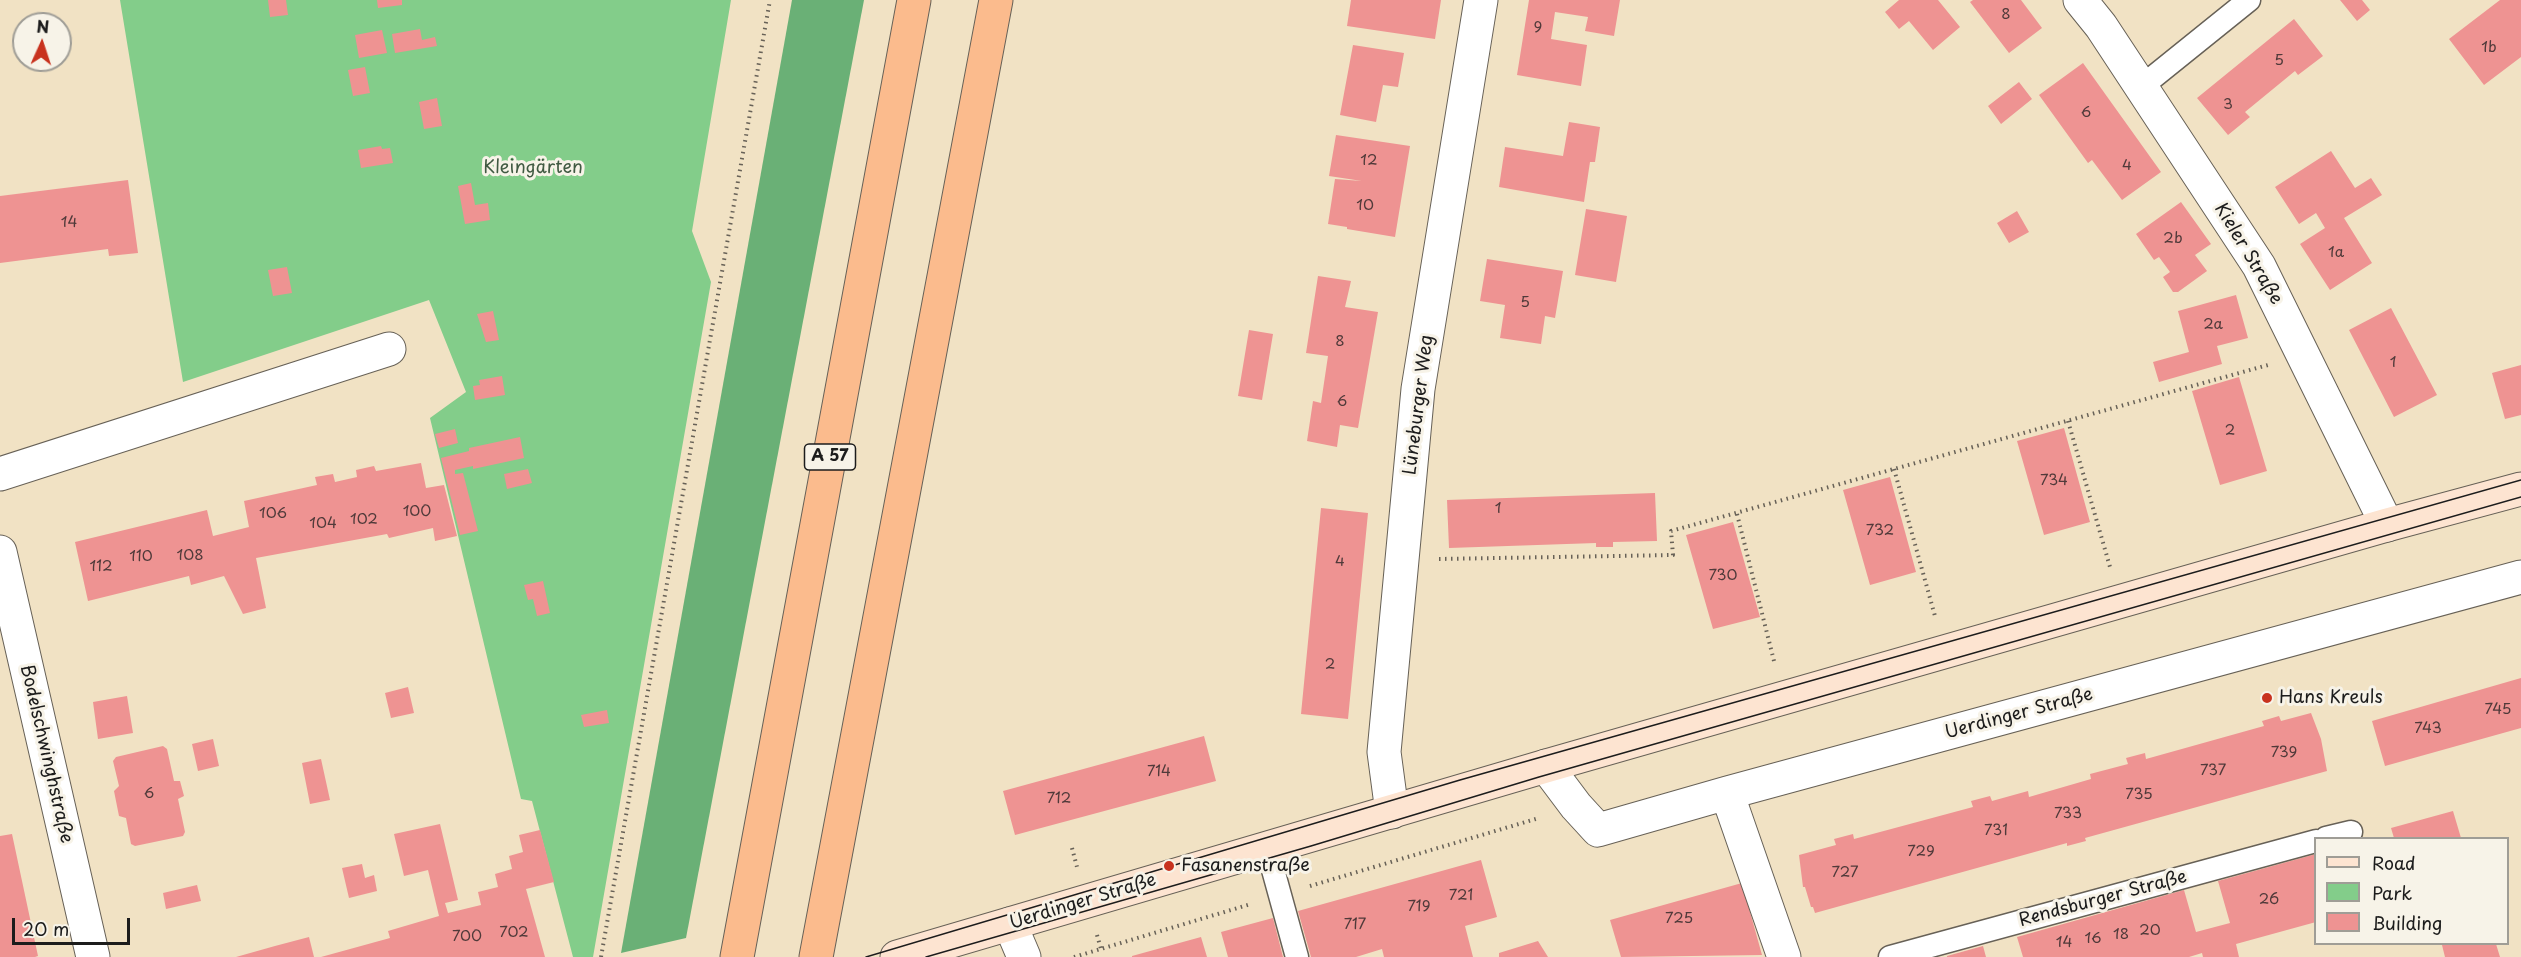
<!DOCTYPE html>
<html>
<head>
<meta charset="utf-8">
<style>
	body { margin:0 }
	#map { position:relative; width:2521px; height:957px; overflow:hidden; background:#f1e2c4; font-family:"Playpen Sans",sans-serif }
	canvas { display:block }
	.legend { position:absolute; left:2314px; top:837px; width:195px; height:108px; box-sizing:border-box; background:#f7f3e8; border:2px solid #9f9d96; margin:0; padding:8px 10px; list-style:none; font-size:18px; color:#1c1c1c }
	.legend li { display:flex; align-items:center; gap:12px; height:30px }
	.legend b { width:30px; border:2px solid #9f9d96 }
	.north { position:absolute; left:12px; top:12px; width:60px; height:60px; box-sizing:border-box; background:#f7f3e8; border:2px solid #9f9d96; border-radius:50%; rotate:3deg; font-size:16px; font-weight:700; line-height:24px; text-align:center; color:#1c1c1c }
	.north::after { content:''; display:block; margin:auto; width:21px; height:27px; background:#c8321e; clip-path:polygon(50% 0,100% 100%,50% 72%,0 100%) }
	.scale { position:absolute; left:12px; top:918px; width:118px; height:27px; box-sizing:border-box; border:3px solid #1c1c1c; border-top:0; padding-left:8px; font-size:18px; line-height:21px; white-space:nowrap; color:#1c1c1c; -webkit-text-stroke:4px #f7f3e8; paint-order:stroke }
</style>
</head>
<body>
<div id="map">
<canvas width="2521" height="957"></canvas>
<ul class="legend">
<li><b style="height:8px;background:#fde4d1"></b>Road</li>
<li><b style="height:16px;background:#83cd8a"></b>Park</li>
<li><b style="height:16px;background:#ee9392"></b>Building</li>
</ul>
<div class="north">N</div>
<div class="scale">20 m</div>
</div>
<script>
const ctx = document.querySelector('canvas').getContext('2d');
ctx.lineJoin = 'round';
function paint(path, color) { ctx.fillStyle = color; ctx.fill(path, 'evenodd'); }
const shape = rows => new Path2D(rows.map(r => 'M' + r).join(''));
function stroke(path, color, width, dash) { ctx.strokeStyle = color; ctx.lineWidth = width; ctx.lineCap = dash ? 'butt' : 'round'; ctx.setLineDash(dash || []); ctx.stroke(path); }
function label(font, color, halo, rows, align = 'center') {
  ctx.font = font + ' "Playpen Sans",sans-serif'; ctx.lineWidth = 6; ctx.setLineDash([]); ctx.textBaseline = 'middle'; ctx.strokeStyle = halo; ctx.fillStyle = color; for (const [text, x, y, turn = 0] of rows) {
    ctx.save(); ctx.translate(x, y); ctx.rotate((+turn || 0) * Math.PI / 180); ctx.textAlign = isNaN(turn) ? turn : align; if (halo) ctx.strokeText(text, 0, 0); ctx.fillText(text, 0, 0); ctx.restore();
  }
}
const green = shape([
	[120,0,731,0,692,231,711,282,593,957,573,957,532,801,521,799,430,418,466,392,429,300,183,382]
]);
const forest = shape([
	[792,0,864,0,686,938,621,953]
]);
const building = shape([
	[268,0,286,0,288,15,270,17],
	[377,0,402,0,402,5,378,8],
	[1351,0,1441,0,1435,39,1347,26],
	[1529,0,1620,0,1614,36,1585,31,1588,17,1555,12,1551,39,1587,45,1581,86,1517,75],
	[1899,0,1938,0,1960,27,1933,50,1909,21,1899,29,1885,12],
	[1973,0,2021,0,2042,28,2009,53,1970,2],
	[2340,0,2362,0,2370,10,2357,21],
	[2500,0,2521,0,2521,57,2484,85,2449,39],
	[2294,19,2323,56,2298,75,2295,71,2245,112,2250,117,2228,135,2197,98],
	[420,29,422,40,435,37,437,46,395,53,392,34],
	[382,30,387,53,359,58,355,35],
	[1353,45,1404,53,1398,87,1383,85,1376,122,1340,115],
	[2083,63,2161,172,2122,200,2092,160,2088,163,2039,95],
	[365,67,370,93,353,96,348,70],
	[2019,82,2032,99,2001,124,1988,106],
	[437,98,442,126,424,129,419,102],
	[1569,122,1600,127,1595,162,1590,162,1584,202,1499,187,1505,147,1563,156],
	[1336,135,1410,146,1395,237,1347,229,1347,227,1328,224,1335,179,1362,181,1329,176],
	[381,146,382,149,390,148,393,163,361,168,358,150],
	[2331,151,2355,188,2371,178,2382,195,2344,218,2372,263,2330,290,2300,244,2325,228,2316,213,2299,224,2275,187],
	[128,180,138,253,109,256,108,249,0,263,0,196],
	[471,183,475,205,488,203,490,220,465,224,458,186],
	[2181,202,2211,244,2195,255,2207,271,2178,292,2173,292,2163,277,2170,272,2159,257,2154,260,2136,234],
	[1586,209,1627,216,1616,282,1575,275],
	[2017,211,2029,232,2009,243,1997,223],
	[1487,259,1563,271,1555,318,1545,316,1541,344,1500,338,1505,305,1480,301],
	[287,267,292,293,273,296,268,270],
	[1318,276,1351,281,1345,307,1378,312,1358,428,1340,425,1337,447,1307,441,1313,401,1321,403,1328,356,1306,353],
	[2236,295,2248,338,2217,346,2222,364,2159,382,2153,362,2189,352,2178,311],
	[2391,308,2437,395,2394,417,2349,330],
	[493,311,499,340,486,342,477,314],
	[1249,330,1273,334,1262,400,1238,396],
	[2521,365,2521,415,2505,419,2492,373],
	[502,376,505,395,475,400,473,386,480,385,479,380],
	[2239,377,2267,471,2220,485,2192,391],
	[2064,428,2090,522,2044,535,2017,441],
	[455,429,458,443,439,448,435,434],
	[520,437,524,458,473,469,473,466,455,470,455,474,463,473,478,531,460,535,441,458,469,451,469,448],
	[421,463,426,488,444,485,457,536,435,541,433,528,389,538,387,534,256,558,266,608,243,614,224,576,191,585,189,576,88,601,75,542,207,510,213,536,249,527,244,501,317,485,315,477,333,474,335,482,357,477,356,470,374,466,376,471],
	[528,469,532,483,507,489,504,474],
	[1890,477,1916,572,1870,585,1843,490],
	[1655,493,1657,541,1613,542,1613,547,1596,547,1596,543,1449,548,1447,500],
	[1321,508,1368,513,1348,719,1301,714],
	[1733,522,1760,617,1713,629,1686,535],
	[543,581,550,613,537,616,533,599,528,600,524,585],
	[2521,678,2521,728,2385,766,2372,721],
	[408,687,414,713,391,718,385,693],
	[127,696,133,733,98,739,93,702],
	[607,710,609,723,584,727,581,715],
	[2311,713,2321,739,2327,771,2085,838,2086,841,2067,846,2067,843,1815,913,1813,907,1811,907,1805,887,1803,887,1799,855,1836,845,1834,839,1853,834,1854,839,1973,807,1971,801,1990,796,1992,801,2028,791,2029,797,2091,779,2090,774,2128,764,2126,758,2145,753,2146,759,2264,726,2262,721,2279,716,2281,721],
	[1204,736,1216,781,1015,835,1003,791],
	[213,739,219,766,198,771,192,744],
	[163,746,167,749,174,781,180,781,184,796,178,799,185,832,183,836,135,846,131,844,126,818,119,816,114,791,119,786,113,761,116,757],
	[321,759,330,800,310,804,302,763],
	[2453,811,2461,838,2394,838,2391,828],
	[440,824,458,900,445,903,448,913,481,905,478,892,498,887,495,874,512,869,509,856,523,852,519,835,540,830,554,882,526,889,545,957,321,957,390,938,388,931,439,916,428,870,404,876,394,834],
	[12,834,38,956,35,957,0,957,0,836],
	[2316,854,2316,922,2236,944,2239,957,2203,957,2202,953,2189,957,2023,957,2017,937,2184,890,2196,932,2230,923,2218,881],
	[1481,860,1497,917,1465,926,1473,957,1384,957,1382,949,1356,957,1311,957,1298,911],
	[362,864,365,878,374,875,377,891,349,898,342,868],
	[1742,883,1762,955,1621,957,1610,920],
	[197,885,201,901,166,909,163,893],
	[1273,918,1283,957,1228,957,1221,932],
	[309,937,314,957,236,957,275,946],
	[1201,937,1207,957,1132,957,1132,956],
	[1538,941,1548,957,1499,957,1499,953],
	[2447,944,2496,944,2500,957,2445,957,2442,945],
	[1983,946,1986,957,1947,957,1947,956]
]);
const path = shape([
	[2068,421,2110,567],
	[1894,469,1935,616],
	[1737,514,1774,661],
	[1439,559,1673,555,1671,531,2268,365],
	[1072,848,1077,867],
	[1310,886,1539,818],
	[1097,935,1101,949],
	[601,957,770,0],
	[1074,957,1251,904]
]);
const lane = shape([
	[2141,87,2249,0],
	[2326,838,2351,832],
	[1267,848,1297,957],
	[1890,957,2316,841]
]);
const street = shape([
	[2080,0,2101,26,2259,266,2387,525],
	[0,474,389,349],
	[0,552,93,957],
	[1546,766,1576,806,1598,830,1727,793,2521,577],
	[1727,793,1784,957],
	[1392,812,1384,752,1418,389,1481,0],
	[1010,924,1024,957]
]);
const secondary = shape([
	[897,957,1546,766,2387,525,2521,489]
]);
const highway = shape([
	[737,957,914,0],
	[816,957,996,0]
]);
const tram = shape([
	[866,957,1460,780,2521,480],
	[926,957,1311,846,1539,777,2521,497]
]);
const markers = [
	[2267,698,6,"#c8321e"],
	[1169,866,6,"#c8321e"]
];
const numberNames = [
	["8",2006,15],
	["9",1538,28],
	["1b",2489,48],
	["5",2279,61],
	["3",2228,105],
	["6",2086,113],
	["12",1369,161],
	["4",2127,166],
	["10",1365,206],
	["14",69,223],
	["2b",2173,239],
	["1a",2336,253],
	["5",1525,303],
	["2a",2213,325],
	["8",1340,342],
	["1",2393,363],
	["6",1342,402],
	["2",2230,431],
	["734",2054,481],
	["1",1498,509],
	["100",417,512],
	["106",273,514],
	["102",364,520],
	["104",323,524],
	["732",1880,531],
	["108",190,556],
	["110",141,557],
	["4",1340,562],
	["112",101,567],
	["730",1723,576],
	["2",1330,665],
	["745",2498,710],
	["743",2428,729],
	["739",2284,753],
	["737",2213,771],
	["714",1159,772],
	["6",149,794],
	["735",2139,795],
	["712",1059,799],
	["733",2068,814],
	["731",1996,831],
	["729",1921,852],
	["727",1845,873],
	["721",1461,896],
	["26",2269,900],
	["719",1419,907],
	["725",1679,919],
	["717",1355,925],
	["20",2150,931],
	["702",514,933],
	["18",2121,935],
	["700",467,937],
	["16",2093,939],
	["14",2064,943]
];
const shields = [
	[830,457,51]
];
const shieldNames = [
	["A 57",830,457]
];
const parkNames = [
	["Kleingärten",533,168]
];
const streetNames = [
	["Kieler Straße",2248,254,59],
	["Lüneburger Weg",1419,405,-83],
	["Uerdinger Straße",2019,714,-15],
	["Bodelschwinghstraße",46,754,77],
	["Rendsburger Straße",2103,899,-15],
	["Uerdinger Straße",1083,902,-17]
];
const poiNames = [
	["Hans Kreuls",2279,698],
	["Fasanenstraße",1181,866]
];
paint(green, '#83cd8a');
paint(forest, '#6ab076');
paint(building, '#ee9392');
stroke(lane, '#676157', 25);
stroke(street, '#676157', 35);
stroke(secondary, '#676157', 35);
stroke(highway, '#676157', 35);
stroke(path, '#676157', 4, [1.5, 4.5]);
stroke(lane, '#fff', 22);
stroke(street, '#fff', 33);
stroke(secondary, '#fde4d1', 33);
stroke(highway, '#fbbb8d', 33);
stroke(tram, '#1c1c1c', 1.5);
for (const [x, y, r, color] of markers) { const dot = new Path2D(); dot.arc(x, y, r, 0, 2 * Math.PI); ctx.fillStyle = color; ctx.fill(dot); stroke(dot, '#f7f3e8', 2); }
label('15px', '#503a3a', null, numberNames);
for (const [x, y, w] of shields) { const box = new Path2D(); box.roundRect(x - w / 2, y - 13, w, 26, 4.5); ctx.fillStyle = '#f7f3e8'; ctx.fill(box); stroke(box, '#1c1c1c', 1.5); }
label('bold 16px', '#1c1c1c', null, shieldNames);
label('18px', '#405a42', '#f7f3e8', parkNames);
label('18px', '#1c1c1c', '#f7f3e8', streetNames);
label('18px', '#1c1c1c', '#f7f3e8', poiNames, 'left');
</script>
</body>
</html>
